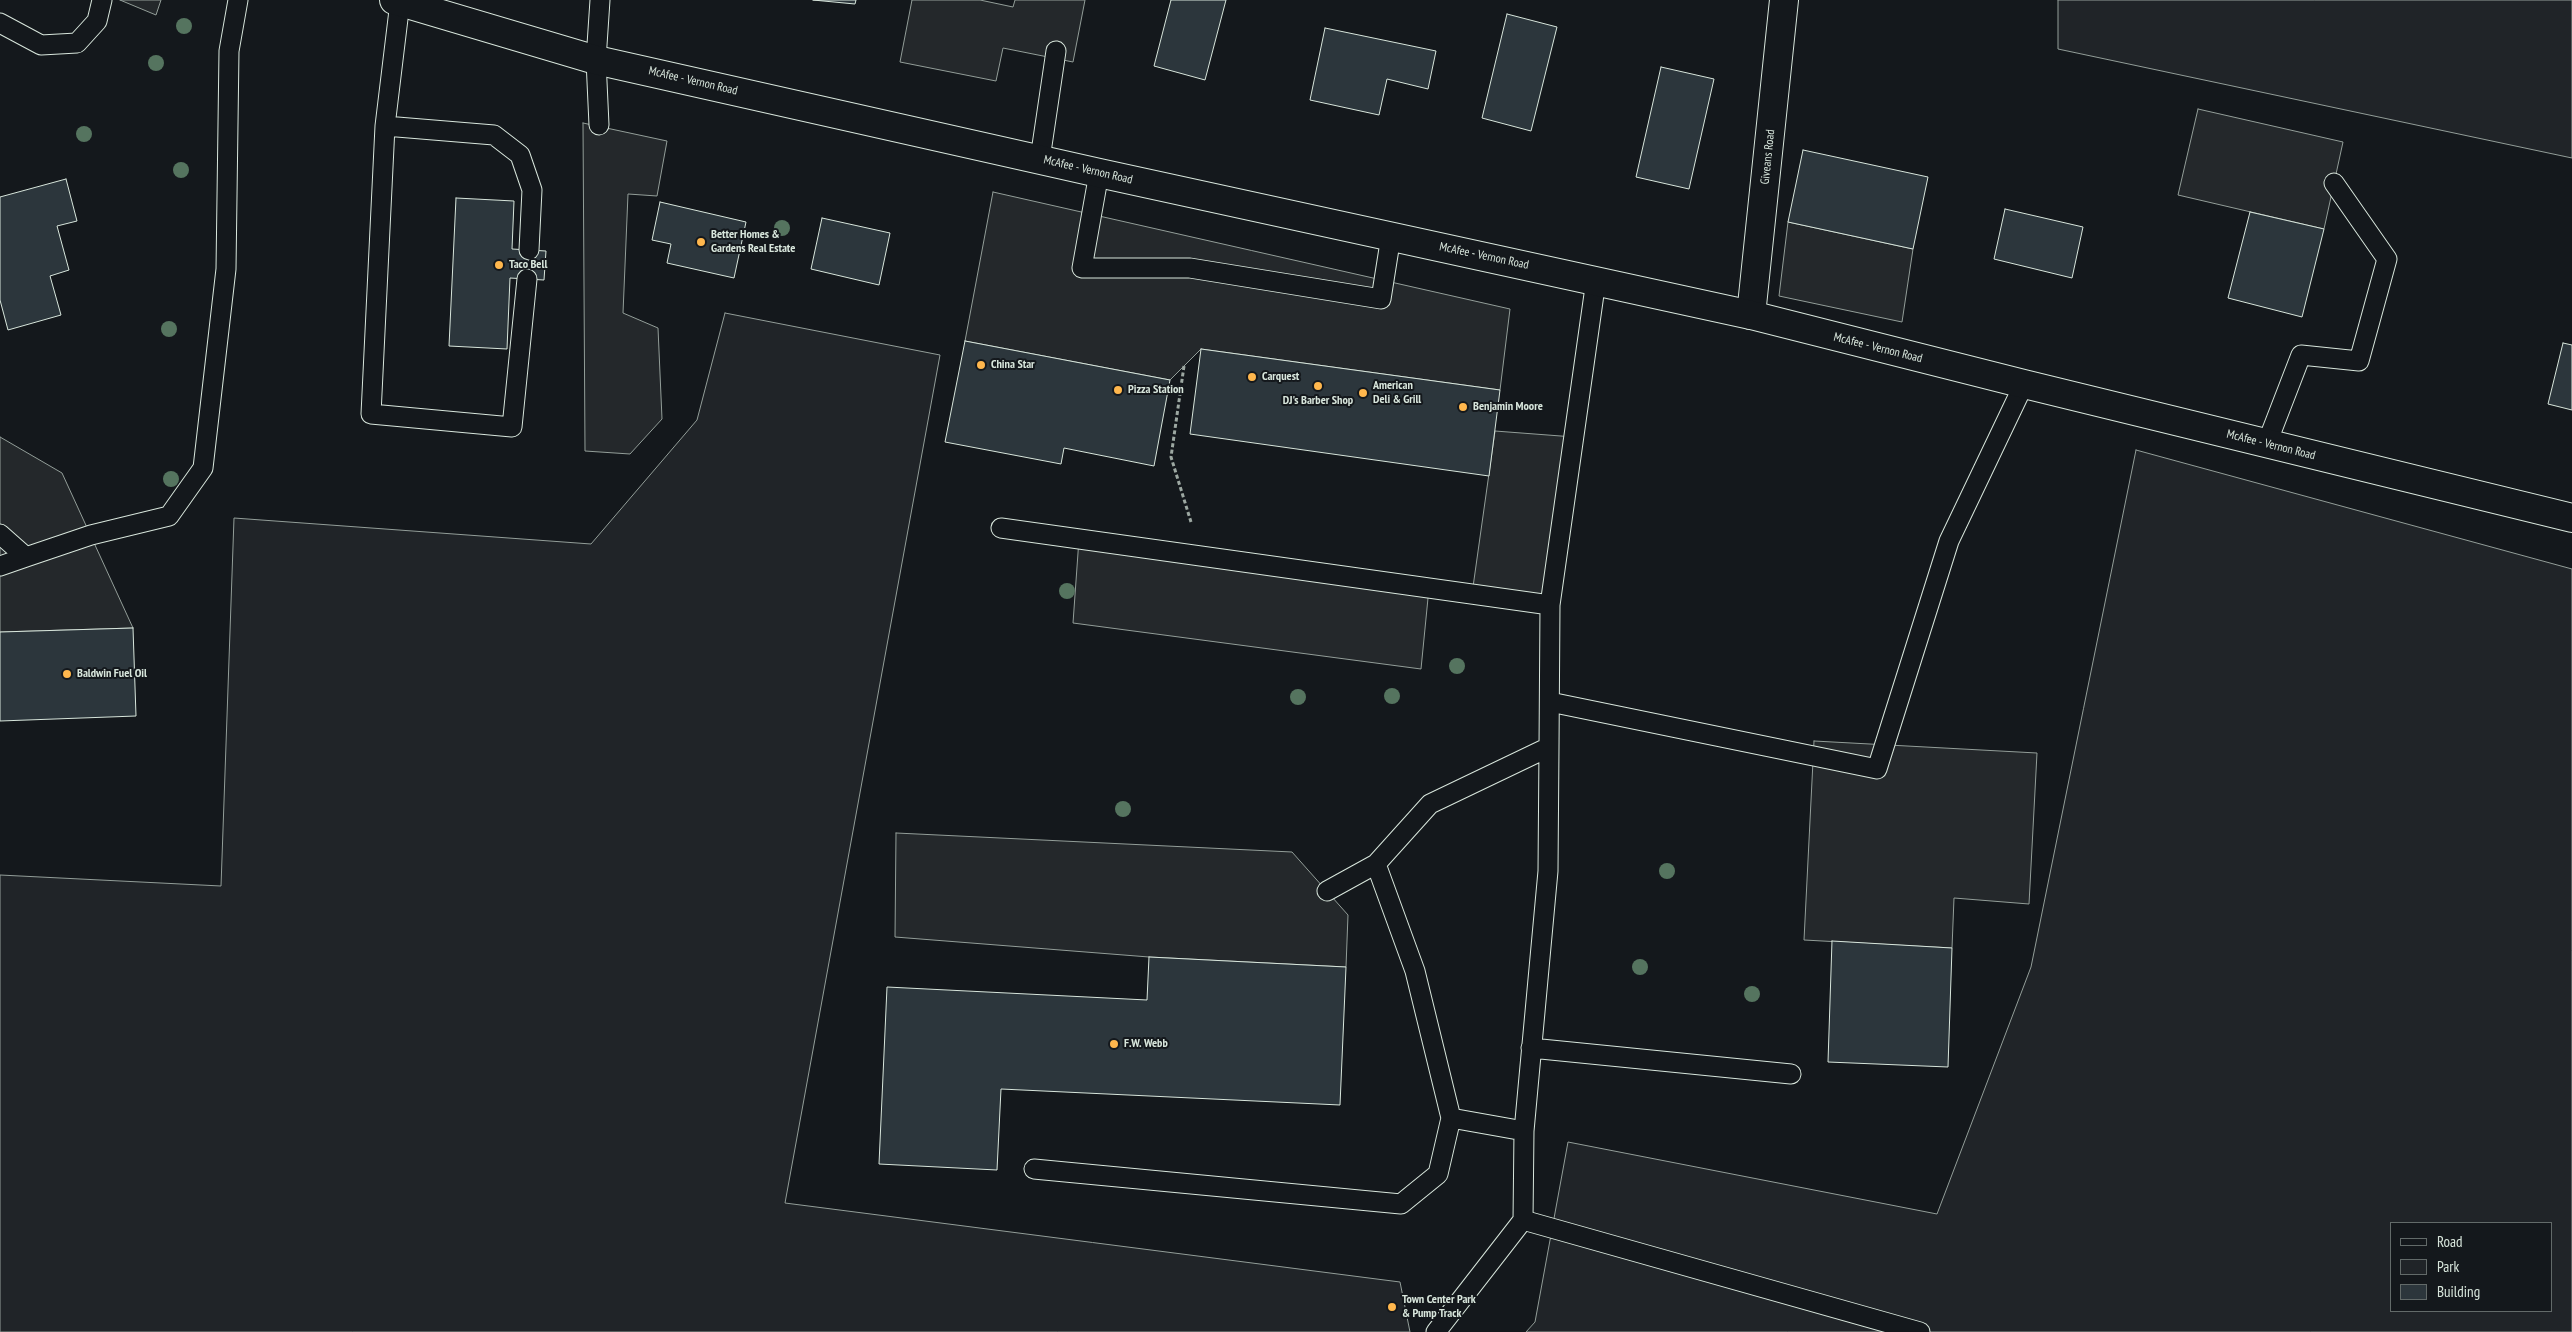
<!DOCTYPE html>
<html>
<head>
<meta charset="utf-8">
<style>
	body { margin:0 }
	#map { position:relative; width:2572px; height:1332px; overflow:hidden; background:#14181c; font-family:"PT Sans Narrow",sans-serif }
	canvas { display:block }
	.legend { position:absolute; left:2390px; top:1222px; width:162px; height:90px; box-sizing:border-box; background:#14181c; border:1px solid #626a69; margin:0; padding:6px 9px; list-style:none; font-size:15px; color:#d8e6dc }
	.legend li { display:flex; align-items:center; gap:10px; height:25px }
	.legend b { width:25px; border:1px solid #626a69 }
</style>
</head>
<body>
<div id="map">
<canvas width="2572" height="1332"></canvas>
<ul class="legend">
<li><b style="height:6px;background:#14181c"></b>Road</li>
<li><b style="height:14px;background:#202428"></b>Park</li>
<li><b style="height:14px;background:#2c363c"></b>Building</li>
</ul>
</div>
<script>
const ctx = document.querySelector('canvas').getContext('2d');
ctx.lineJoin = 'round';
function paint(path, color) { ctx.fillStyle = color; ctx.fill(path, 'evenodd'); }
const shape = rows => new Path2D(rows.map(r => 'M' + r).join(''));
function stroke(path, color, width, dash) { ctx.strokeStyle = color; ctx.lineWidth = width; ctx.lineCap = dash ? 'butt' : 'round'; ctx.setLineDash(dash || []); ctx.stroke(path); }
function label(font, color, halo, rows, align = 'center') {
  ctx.font = font + ' "PT Sans Narrow",sans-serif'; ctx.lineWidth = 4; ctx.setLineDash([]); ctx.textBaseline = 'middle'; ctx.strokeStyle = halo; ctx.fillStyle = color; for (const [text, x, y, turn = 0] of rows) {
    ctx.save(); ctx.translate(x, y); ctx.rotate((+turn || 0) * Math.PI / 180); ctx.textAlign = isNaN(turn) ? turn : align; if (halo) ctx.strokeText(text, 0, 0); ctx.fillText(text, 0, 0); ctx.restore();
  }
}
const green = shape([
	[2058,0,2572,0,2572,158,2058,49,2058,0],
	[725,313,940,355,785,1203,1400,1282,1410,1332,0,1332,0,875,221,886,234,518,591,544,697,420,725,313],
	[2136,450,2572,569,2572,1332,1526,1332,1535,1322,1568,1142,1937,1214,2031,967,2136,450],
	[2391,1223,2551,1223,2551,1311,2391,1311,2391,1223]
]);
const parking = shape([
	[120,0,161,0,156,15,120,0],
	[912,0,980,0,1013,7,1015,0,1085,0,1073,62,1003,48,996,81,900,62,912,0],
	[2198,109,2343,142,2324,229,2178,195,2198,109],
	[583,123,667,141,657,196,628,194,623,313,658,328,662,419,630,454,585,451,583,123],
	[993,192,1510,309,1500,390,1201,349,1170,380,965,341,993,192],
	[1788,222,1913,249,1902,322,1779,296,1788,222],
	[1495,431,1574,437,1550,605,1472,594,1495,431],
	[0,437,62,473,133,628,0,632,0,437],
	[1079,539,1429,588,1421,669,1073,623,1079,539],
	[1814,741,2037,753,2029,904,1954,898,1952,948,1804,940,1814,741],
	[896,833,1292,852,1348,915,1346,967,1149,957,895,937,896,833]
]);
const building = shape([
	[813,0,856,0,855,4,813,0],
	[1171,0,1226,0,1205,80,1154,66,1171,0],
	[1507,14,1557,27,1531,131,1482,118,1507,14],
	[1325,28,1436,51,1428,89,1387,79,1379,115,1310,100,1325,28],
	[1661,67,1714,79,1689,189,1636,177,1661,67],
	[1803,150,1928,177,1913,249,1788,222,1803,150],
	[66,179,77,221,57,226,69,270,50,276,61,315,8,330,0,300,0,197,66,179],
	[456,198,514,201,512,249,546,251,544,280,510,278,507,349,449,346,456,198],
	[660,202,746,222,734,278,667,263,671,244,652,240,660,202],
	[2005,209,2083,227,2072,278,1994,259,2005,209],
	[2250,212,2324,229,2302,317,2228,298,2250,212],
	[822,218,890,233,879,285,811,269,822,218],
	[965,341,1170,380,1154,466,1064,448,1061,464,945,442,965,341],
	[2563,343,2572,345,2572,410,2548,404,2563,343],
	[1201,349,1500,390,1489,476,1190,434,1201,349],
	[133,628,136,716,0,721,0,632,133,628],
	[1832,941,1952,948,1948,1067,1828,1062,1832,941],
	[1149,957,1346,967,1340,1105,1001,1089,997,1170,879,1164,887,987,1147,1000,1149,957]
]);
const path = shape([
	[1184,366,1171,457,1191,522]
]);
const lane = shape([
	[400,2,385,126,371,414,512,427,527,279],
	[0,23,41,45,77,43,97,21,102,0],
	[599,125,596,60,600,0],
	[385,126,494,135,520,155,532,190,529,250],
	[1040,159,1056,51],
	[1099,173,1082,268,1190,268,1381,299,1391,236],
	[2267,443,2301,355,2359,361,2387,259,2334,183],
	[1001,528,1550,605],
	[0,534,26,557,0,566],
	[26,557,91,535,169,516,203,468,226,269,229,51,238,0],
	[1550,702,1877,769,1949,541,2024,384],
	[1376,864,1415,971,1451,1118,1524,1131],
	[1327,891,1376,864,1430,804,1549,747,1550,605,1596,280],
	[1531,1048,1791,1074],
	[1034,1169,1401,1204,1438,1174,1451,1118],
	[1523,1220,1920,1332],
	[1436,1332,1523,1220,1524,1131,1548,871,1549,747]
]);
const street = shape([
	[1751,315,1784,0]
]);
const secondary = shape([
	[394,0,596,60,1099,173,1751,315,2024,384,2572,518]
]);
const trees = [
	[184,26],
	[156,63],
	[84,134],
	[181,170],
	[782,228],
	[169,329],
	[171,479],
	[1067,591],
	[1457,666],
	[1392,696],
	[1298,697],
	[1123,809],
	[1667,871],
	[1640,967],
	[1752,994]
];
const markers = [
	[701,242,5,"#ffb74d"],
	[499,265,5,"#ffb74d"],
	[981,365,5,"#ffb74d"],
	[1252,377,5,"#ffb74d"],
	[1318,386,5,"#ffb74d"],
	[1118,390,5,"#ffb74d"],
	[1363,393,5,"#ffb74d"],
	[1463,407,5,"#ffb74d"],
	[67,674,5,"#ffb74d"],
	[1114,1044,5,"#ffb74d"],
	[1392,1307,5,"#ffb74d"]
];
const streetNames = [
	["McAfee - Vernon Road",693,81,13],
	["Giveans Road",1768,157,-84],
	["McAfee - Vernon Road",1088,170,13],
	["McAfee - Vernon Road",1484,256,12],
	["McAfee - Vernon Road",1878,348,14],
	["McAfee - Vernon Road",2271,445,14]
];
const poiNames = [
	["Better Homes &",711,235],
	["Gardens Real Estate",711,249],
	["Taco Bell",509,265],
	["China Star",991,365],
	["Carquest",1262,377],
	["American",1373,386],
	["Deli & Grill",1373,400],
	["Pizza Station",1128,390],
	["DJ's Barber Shop",1318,401,"center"],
	["Benjamin Moore",1473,407],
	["Baldwin Fuel Oil",77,674],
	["F.W. Webb",1124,1044],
	["Town Center Park",1402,1300],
	["& Pump Track",1402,1314]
];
paint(green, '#202428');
stroke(green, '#939e99', 1);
paint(parking, '#24282b');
stroke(parking, '#939e99', 1);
paint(building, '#2c363c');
stroke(building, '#d8e6dc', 1);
stroke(lane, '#d8e6dc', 21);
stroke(street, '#d8e6dc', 30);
stroke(secondary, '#d8e6dc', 30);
stroke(path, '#9da8a2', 3, [4, 2.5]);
stroke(lane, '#14181c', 19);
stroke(street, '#14181c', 28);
stroke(secondary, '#14181c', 28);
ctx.fillStyle = '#55745f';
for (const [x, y] of trees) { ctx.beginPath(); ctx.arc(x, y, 8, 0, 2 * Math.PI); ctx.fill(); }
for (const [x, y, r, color] of markers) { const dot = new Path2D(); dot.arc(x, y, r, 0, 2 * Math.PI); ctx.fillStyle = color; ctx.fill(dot); stroke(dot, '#14181c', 2); }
label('12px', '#d8e6dc', '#14181c', streetNames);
label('bold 12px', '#d8e6dc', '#14181c', poiNames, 'left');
</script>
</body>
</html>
